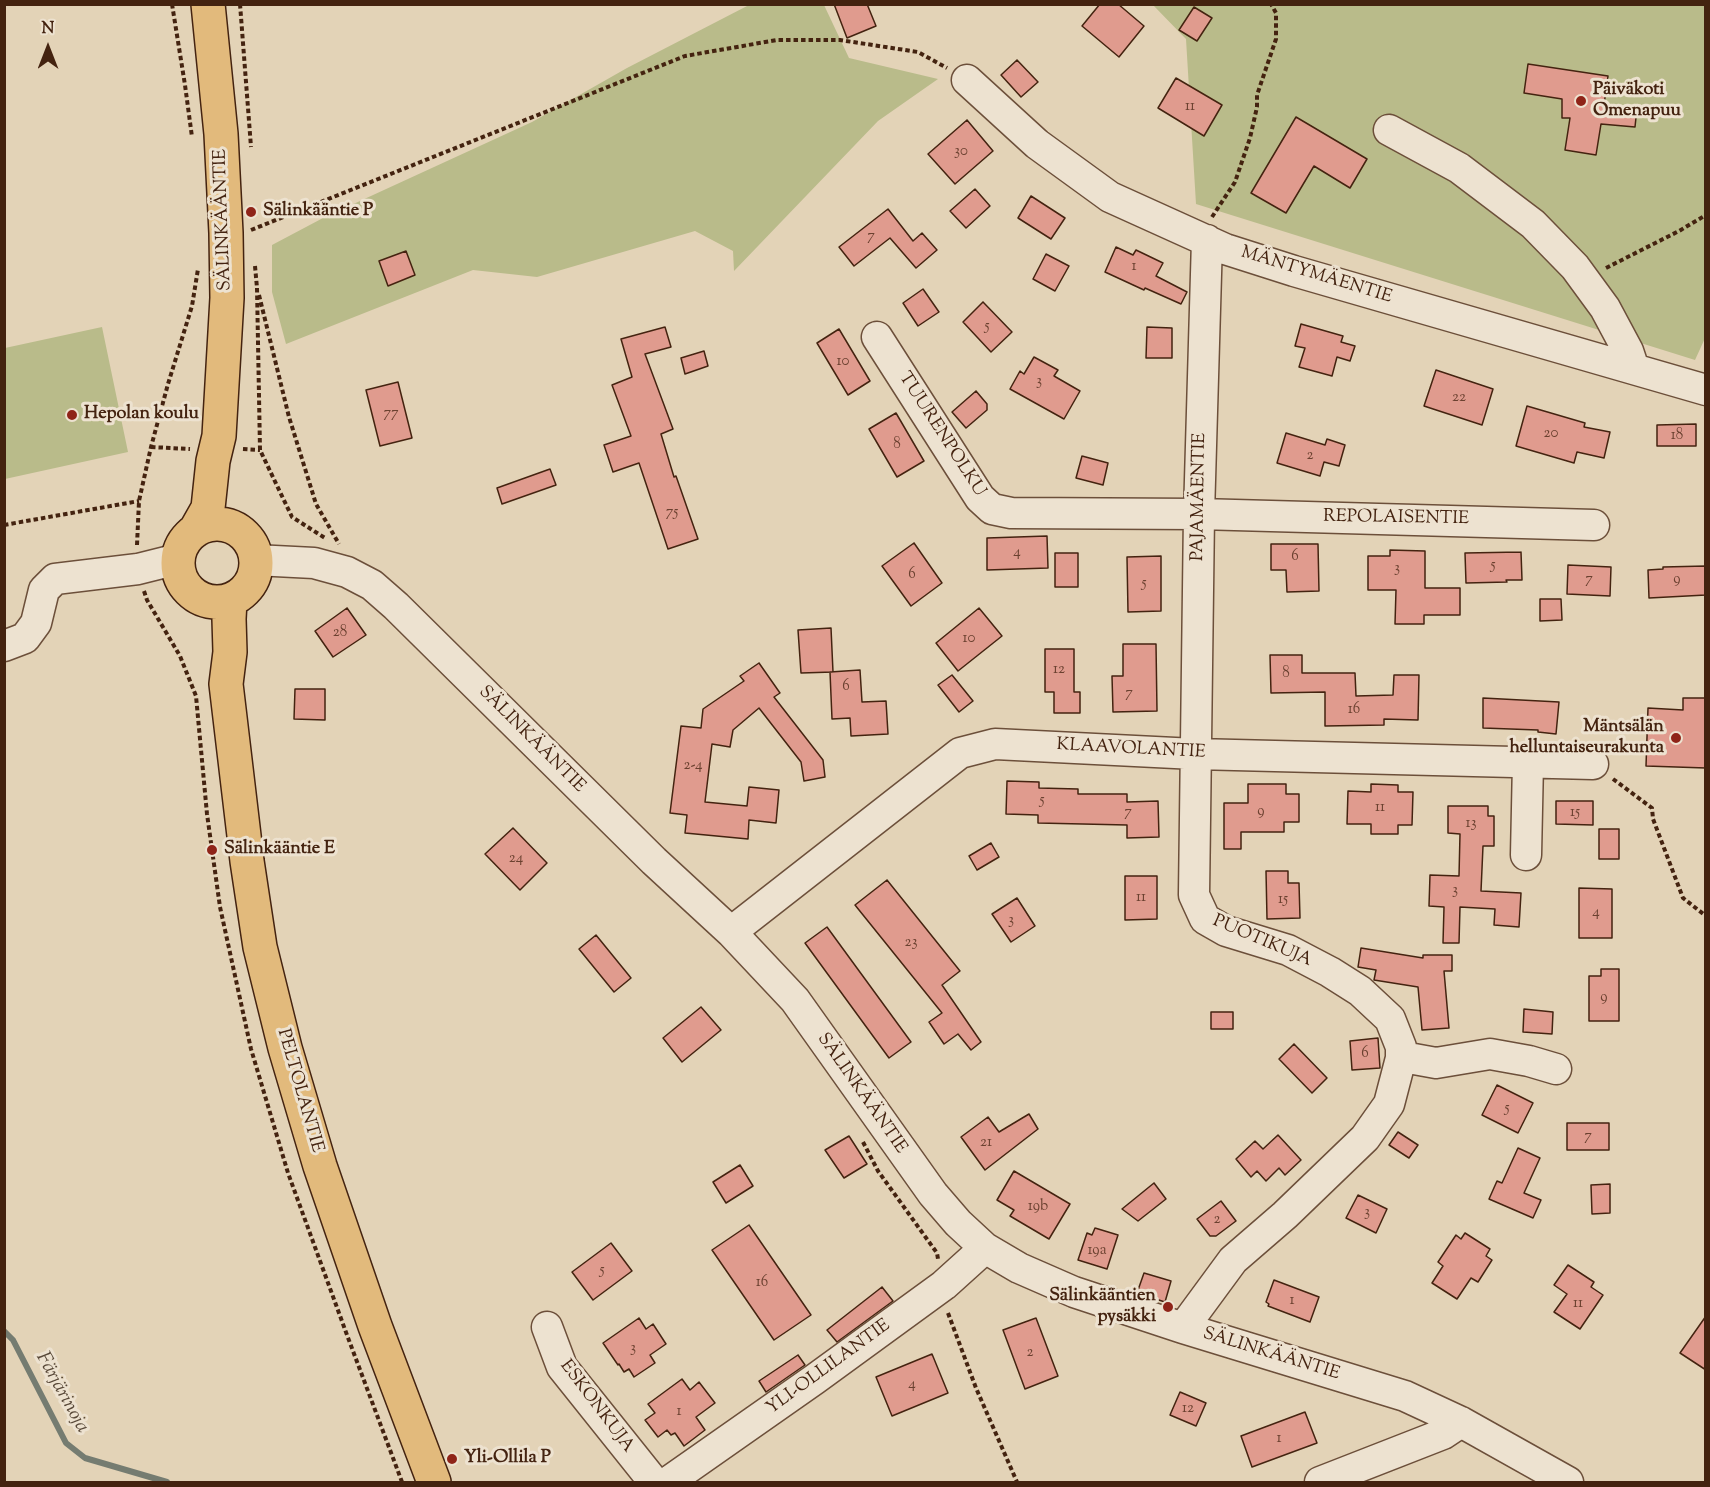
<!DOCTYPE html>
<html>
<head>
<meta charset="utf-8">
<style>
	body { margin:0 }
	#map { position:relative; width:1710px; height:1487px; overflow:hidden; background:#e3d3b7; font-family:"Sorts Mill Goudy",serif }
	canvas { display:block }
	.frame { position:absolute; inset:0; border:6px solid #442310; pointer-events:none }
	.north { position:absolute; left:18px; top:18px; width:60px; height:60px; -webkit-text-stroke:4px #ede2d0; paint-order:stroke; rotate:0deg; font-size:16px; font-weight:700; line-height:24px; text-align:center; color:#442310 }
	.north::after { content:''; display:block; margin:auto; width:21px; height:27px; background:#442310; clip-path:polygon(50% 0,100% 100%,50% 72%,0 100%) }
</style>
</head>
<body>
<div id="map">
<canvas width="1710" height="1487"></canvas>
<div class="frame"></div>
<div class="north">N</div>
</div>
<script>
const ctx = document.querySelector('canvas').getContext('2d');
ctx.lineJoin = 'round';
function paint(path, color) { ctx.fillStyle = color; ctx.fill(path, 'evenodd'); }
const shape = rows => new Path2D(rows.map(r => 'M' + r).join(''));
function stroke(path, color, width, dash) { ctx.strokeStyle = color; ctx.lineWidth = width; ctx.lineCap = dash ? 'butt' : 'round'; ctx.setLineDash(dash || []); ctx.stroke(path); }
function label(font, color, halo, rows, align = 'center') {
  ctx.font = font + ' "Sorts Mill Goudy",serif'; ctx.lineWidth = 6; ctx.setLineDash([]); ctx.textBaseline = 'middle'; ctx.strokeStyle = halo; ctx.fillStyle = color; for (const [text, x, y, turn = 0] of rows) {
    ctx.save(); ctx.translate(x, y); ctx.rotate((+turn || 0) * Math.PI / 180); ctx.textAlign = isNaN(turn) ? turn : align; if (halo) ctx.strokeText(text, 0, 0); ctx.fillText(text, 0, 0); ctx.restore();
  }
}
const green = shape([
	[749,5,824,5,849,58,938,79,878,121,734,271,733,251,695,231,537,277,473,270,286,344,272,292,272,245,323,218,532,122,627,68],
	[1153,5,1705,5,1706,336,1695,360,1196,204,1186,39],
	[102,327,128,452,5,479,5,348]
]);
const stream = shape([
	[4,1331,13,1340,66,1443,85,1458,167,1482]
]);
const building = shape([
	[834,4,867,4,876,26,847,38,834,4],
	[1100,4,1118,4,1144,26,1119,57,1082,26,1100,4],
	[1194,7,1212,18,1197,41,1179,30,1194,7],
	[1017,60,1038,82,1021,97,1001,75,1017,60],
	[1528,64,1608,76,1604,105,1637,108,1635,127,1601,124,1596,155,1565,150,1570,118,1562,118,1562,99,1524,93,1528,64],
	[1176,78,1222,105,1204,136,1158,108,1176,78],
	[1296,117,1367,159,1350,188,1314,166,1286,213,1251,193,1296,117],
	[967,120,993,151,955,184,928,154,967,120],
	[975,189,990,206,966,228,950,211,975,189],
	[1031,196,1065,218,1051,239,1018,218,1031,196],
	[888,209,913,241,922,233,937,250,916,268,890,238,854,266,839,247,888,209],
	[1116,247,1133,255,1136,250,1163,263,1156,276,1187,292,1181,304,1145,288,1144,290,1105,272,1116,247],
	[406,251,415,275,388,286,379,261,406,251],
	[1046,254,1069,266,1055,291,1033,279,1046,254],
	[923,289,939,312,918,326,903,303,923,289],
	[983,302,1012,332,991,352,963,322,983,302],
	[1301,324,1343,336,1341,342,1355,346,1350,361,1337,357,1332,376,1299,367,1305,348,1295,346,1301,324],
	[665,327,671,347,645,354,673,429,661,434,674,477,676,476,698,539,668,549,639,463,613,472,604,445,631,436,612,385,632,377,621,339,665,327],
	[1147,327,1172,328,1172,358,1146,358,1147,327],
	[839,329,870,381,848,395,817,343,839,329],
	[704,351,708,366,685,374,681,358,704,351],
	[1034,357,1058,370,1054,376,1080,391,1064,419,1010,389,1020,371,1024,374,1034,357],
	[1436,370,1493,389,1482,425,1424,406,1436,370],
	[398,382,412,438,380,446,366,390,398,382],
	[976,391,987,404,987,410,966,428,952,412,976,391],
	[1527,406,1585,423,1584,427,1610,432,1604,458,1577,452,1574,463,1516,446,1527,406],
	[896,413,924,461,897,477,869,429,896,413],
	[1696,424,1696,446,1657,446,1657,425,1696,424],
	[1286,433,1325,445,1327,439,1345,445,1339,466,1324,462,1320,476,1277,463,1286,433],
	[1082,456,1108,463,1103,485,1076,478,1082,456],
	[550,469,556,485,502,504,497,488,550,469],
	[1047,536,1048,568,987,570,987,538,1047,536],
	[914,543,942,583,911,606,882,566,914,543],
	[1271,544,1318,544,1319,591,1287,592,1286,570,1271,570,1271,544],
	[1390,550,1425,551,1425,588,1460,588,1460,615,1424,615,1424,624,1395,624,1396,590,1368,590,1368,556,1390,556,1390,550],
	[1521,552,1522,580,1506,580,1507,582,1466,583,1465,553,1521,552],
	[1055,553,1078,553,1078,587,1055,587,1055,553],
	[1161,556,1161,611,1128,612,1127,557,1161,556],
	[1568,565,1611,567,1610,596,1567,594,1568,565],
	[1706,566,1706,595,1649,598,1648,570,1663,569,1663,567,1706,566],
	[1540,599,1561,599,1562,620,1540,621,1540,599],
	[347,608,366,635,333,657,315,631,347,608],
	[979,608,1002,636,958,671,936,643,979,608],
	[831,628,833,672,801,673,798,630,831,628],
	[1123,644,1156,644,1157,711,1113,712,1112,676,1123,676,1123,644],
	[1045,649,1074,649,1074,692,1080,692,1080,713,1054,713,1054,692,1045,692,1045,649],
	[1270,655,1302,655,1302,673,1355,673,1356,696,1393,695,1394,675,1419,675,1418,720,1384,719,1384,725,1325,726,1325,692,1271,693,1270,655],
	[759,663,780,693,774,697,823,760,825,777,804,781,801,762,759,708,733,730,730,747,712,744,705,802,747,806,749,787,779,790,776,823,749,820,748,839,685,833,687,815,670,813,681,726,701,728,703,709,744,681,740,676,759,663],
	[860,670,862,702,886,701,888,734,851,736,850,718,832,719,830,672,860,670],
	[952,675,973,701,959,712,938,685,952,675],
	[295,689,325,689,325,720,294,719,295,689],
	[1483,698,1559,702,1556,734,1538,732,1538,730,1483,728,1483,698],
	[1683,698,1706,698,1706,768,1646,766,1648,708,1683,710,1683,698],
	[1007,781,1039,782,1039,788,1078,789,1078,794,1127,794,1127,802,1158,801,1159,837,1127,838,1127,825,1038,823,1038,815,1006,814,1007,781],
	[1248,784,1286,784,1286,794,1299,794,1299,822,1284,822,1284,832,1241,832,1241,849,1224,849,1224,803,1248,803,1248,784],
	[1371,784,1398,785,1398,792,1413,792,1412,825,1398,825,1398,834,1371,834,1371,824,1347,824,1348,791,1371,792,1371,784],
	[1556,801,1593,801,1593,825,1556,824,1556,801],
	[1448,806,1488,806,1488,816,1494,816,1494,846,1483,846,1481,891,1521,893,1519,927,1494,925,1495,909,1460,907,1459,943,1443,943,1444,907,1429,906,1430,875,1459,876,1460,834,1448,833,1448,806],
	[513,828,547,863,520,890,485,854,513,828],
	[1599,829,1619,829,1619,859,1599,859,1599,829],
	[991,843,999,857,977,870,969,856,991,843],
	[1266,871,1288,871,1288,883,1299,883,1300,918,1267,919,1266,871],
	[1125,876,1157,876,1157,919,1125,920,1125,876],
	[887,880,960,971,942,985,981,1042,971,1050,958,1034,944,1044,929,1022,942,1013,855,905,887,880],
	[1579,888,1612,889,1612,938,1579,938,1579,888],
	[1017,898,1035,926,1011,942,992,914,1017,898],
	[827,927,911,1042,889,1058,805,943,827,927],
	[596,935,631,978,614,992,579,949,596,935],
	[1361,948,1423,958,1423,955,1452,955,1452,971,1444,971,1449,1028,1422,1030,1418,987,1374,980,1376,970,1358,967,1361,948],
	[1601,969,1619,969,1619,1021,1589,1021,1589,976,1601,976,1601,969],
	[701,1007,721,1030,682,1062,663,1038,701,1007],
	[1524,1009,1553,1012,1552,1034,1523,1032,1524,1009],
	[1211,1012,1233,1012,1233,1029,1211,1029,1211,1012],
	[1378,1038,1380,1068,1352,1070,1350,1041,1378,1038],
	[1294,1044,1327,1078,1312,1093,1279,1059,1294,1044],
	[1497,1085,1533,1103,1518,1133,1482,1115,1497,1085],
	[1029,1114,1038,1129,985,1170,961,1137,988,1117,999,1132,1029,1114],
	[1567,1123,1609,1123,1609,1150,1567,1150,1567,1123],
	[1398,1132,1418,1145,1409,1158,1389,1145,1398,1132],
	[1278,1135,1301,1160,1285,1175,1279,1168,1266,1181,1257,1171,1251,1177,1236,1159,1255,1141,1263,1149,1278,1135],
	[849,1136,867,1164,844,1178,825,1150,849,1136],
	[1518,1148,1540,1158,1524,1193,1541,1200,1533,1218,1489,1199,1497,1181,1502,1183,1518,1148],
	[740,1165,753,1186,726,1203,713,1182,740,1165],
	[1014,1171,1070,1204,1049,1239,1010,1216,1014,1210,997,1200,1014,1171],
	[1154,1183,1166,1199,1138,1221,1122,1209,1154,1183],
	[1610,1184,1610,1213,1592,1214,1591,1185,1610,1184],
	[1358,1195,1387,1209,1376,1233,1346,1218,1358,1195],
	[1221,1201,1236,1221,1216,1236,1210,1236,1197,1219,1221,1201],
	[749,1225,811,1315,774,1340,712,1250,749,1225],
	[1095,1228,1118,1235,1107,1269,1078,1260,1087,1233,1092,1235,1095,1228],
	[1465,1233,1490,1249,1486,1256,1492,1260,1478,1282,1471,1278,1457,1299,1432,1283,1443,1266,1438,1262,1456,1235,1461,1239,1465,1233],
	[611,1243,632,1271,593,1300,572,1272,611,1243],
	[1568,1265,1594,1282,1591,1287,1603,1295,1580,1329,1554,1312,1567,1294,1554,1285,1568,1265],
	[1144,1273,1171,1281,1165,1302,1137,1293,1144,1273],
	[1274,1280,1319,1297,1310,1322,1268,1306,1269,1304,1266,1302,1274,1280],
	[882,1287,893,1301,837,1342,827,1330,882,1287],
	[1706,1316,1706,1370,1680,1353,1706,1316],
	[639,1318,646,1329,653,1324,666,1344,650,1355,655,1363,634,1377,629,1369,624,1372,619,1364,618,1365,603,1343,639,1318],
	[1036,1318,1058,1376,1025,1389,1003,1330,1036,1318],
	[932,1354,948,1393,892,1416,876,1377,932,1354],
	[798,1355,805,1365,766,1392,759,1381,798,1355],
	[682,1379,690,1390,699,1382,715,1403,696,1417,705,1430,684,1446,675,1433,671,1435,667,1430,658,1437,645,1420,655,1413,648,1404,682,1379],
	[1180,1392,1206,1403,1196,1426,1170,1415,1180,1392],
	[1305,1412,1317,1443,1252,1467,1241,1436,1305,1412]
]);
const path = shape([
	[172,4,185,85,192,137],
	[240,4,251,147],
	[1212,217,1235,182,1250,138,1257,107,1257,95,1276,39,1276,13,1271,4],
	[251,230,685,56,777,40,840,40,918,52,947,68],
	[255,266,257,288],
	[1606,268,1679,231,1706,215],
	[257,288,260,450,292,517,325,538],
	[259,295,289,417,316,504,339,544],
	[151,447,190,449],
	[243,449,260,450],
	[4,525,139,501],
	[137,545,139,501,151,447,168,384,192,306,198,269],
	[144,591,147,600,180,656,196,696,207,814,220,907,251,1049,288,1173,347,1335,402,1482],
	[1613,779,1652,808,1653,819,1683,898,1706,916],
	[863,1142,878,1171,937,1253,938,1259],
	[948,1313,976,1388,1017,1482]
]);
const minor = shape([
	[967,80,1037,144,1110,197,1225,249,1294,271,1706,390],
	[1389,130,1459,168,1533,224,1575,267,1605,308,1628,351,1634,369],
	[1207,240,1199,514,1194,895,1205,919,1226,931,1288,950,1330,972,1360,991,1390,1019,1401,1047,1401,1058,1414,1059,1436,1063,1490,1054,1529,1061,1556,1069],
	[877,337,980,498,992,509,1011,513,1199,514,1594,525],
	[255,560,314,563,347,572,372,585,396,606,654,861,731,932,795,1000,933,1194,958,1223,985,1248,1019,1268,1074,1292,1183,1328,1405,1396,1461,1422,1568,1482],
	[4,646,25,638,36,623,44,590,55,579,138,569,178,559],
	[1526,855,1528,762],
	[731,932,960,753,995,744,1195,754,1593,764],
	[547,1327,562,1367,654,1482],
	[1183,1328,1233,1260,1285,1215,1365,1138,1389,1104,1401,1058],
	[668,1482,815,1379,944,1285,985,1248],
	[1320,1482,1443,1434,1461,1422]
]);
const major = shape([
	'178 563a39 39 0 1 1 78 0a39 39 0 1 1-78 0Z',
	[195,531,208,508,213,461,219,436,227,298,226,233,221,134,208,4],
	[230,600,229,619,230,652,226,684,247,861,260,947,285,1048,320,1166,375,1326,434,1482]
]);
const markers = [
	[1581,101,6,"#8f2418"],
	[251,212,6,"#8f2418"],
	[72,415,6,"#8f2418"],
	[1676,738,6,"#8f2418"],
	[212,850,6,"#8f2418"],
	[1168,1307,6,"#8f2418"],
	[452,1459,6,"#8f2418"]
];
const numberNames = [
	["11",1190,107],
	["30",961,152],
	["7",871,237],
	["1",1134,267],
	["5",987,327],
	["10",843,362],
	["3",1039,382],
	["22",1459,398],
	["77",391,414],
	["20",1551,434],
	["18",1677,436],
	["8",897,445],
	["2",1310,456],
	["75",672,513],
	["4",1017,553],
	["6",1295,557],
	["5",1493,566],
	["3",1397,569],
	["6",912,575],
	["7",1589,580],
	["9",1677,580],
	["5",1144,584],
	["28",340,633],
	["10",969,639],
	["12",1059,670],
	["8",1286,674],
	["6",846,687],
	["7",1129,694],
	["16",1354,710],
	["2-4",693,766],
	["5",1042,801],
	["11",1380,808],
	["9",1261,812],
	["7",1128,813],
	["15",1575,813],
	["13",1471,824],
	["24",516,859],
	["3",1455,891],
	["11",1141,898],
	["15",1283,900],
	["4",1596,913],
	["3",1011,921],
	["23",911,943],
	["9",1604,998],
	["6",1365,1054],
	["5",1507,1109],
	["7",1588,1137],
	["21",986,1143],
	["19b",1038,1207],
	["3",1367,1213],
	["2",1217,1220],
	["19a",1097,1251],
	["5",602,1271],
	["16",762,1283],
	["1",1292,1301],
	["11",1578,1304],
	["3",633,1349],
	["2",1030,1353],
	["4",912,1385],
	["12",1188,1409],
	["1",679,1412],
	["1",1279,1439]
];
const poiNames = [
	["Päiväkoti",1593,91],
	["Omenapuu",1593,112],
	["Sälinkääntie P",263,212],
	["Hepolan koulu",84,415],
	["Mäntsälän",1664,728,"right"],
	["helluntaiseurakunta",1664,749,"right"],
	["Sälinkääntie E",224,850],
	["Sälinkääntien",1156,1297,"right"],
	["pysäkki",1156,1318,"right"],
	["Yli-Ollila P",464,1459]
];
const streetNames = [
	["SÄLINKÄÄNTIE",224,220,-92],
	["MÄNTYMÄENTIE",1316,276,17],
	["TUURENPOLKU",941,435,57],
	["PAJAMÄENTIE",1200,497,-89],
	["REPOLAISENTIE",1396,519,1],
	["SÄLINKÄÄNTIE",531,740,45],
	["KLAAVOLANTIE",1131,750,3],
	["PUOTIKUJA",1262,942,23],
	["PELTOLANTIE",299,1091,74],
	["SÄLINKÄÄNTIE",861,1094,55],
	["SÄLINKÄÄNTIE",1271,1355,17],
	["YLI-OLLILANTIE",829,1368,-36],
	["ESKONKUJA",596,1407,53]
];
const waterNames = [
	["Färjärinoja",61,1393,61]
];
paint(green, '#b9bb8a');
stroke(stream, '#757c71', 6);
paint(building, '#e09b8e');
stroke(building, '#442310', 1.5);
stroke(minor, '#6c4f3a', 33);
stroke(major, '#442310', 36);
stroke(path, '#442310', 4, [4.5, 3]);
stroke(minor, '#ede2d0', 30);
stroke(major, '#e2ba7c', 33);
for (const [x, y, r, color] of markers) { const dot = new Path2D(); dot.arc(x, y, r, 0, 2 * Math.PI); ctx.fillStyle = color; ctx.fill(dot); stroke(dot, '#ede2d0', 2); }
label('15px', '#6b4130', null, numberNames);
label('bold 18px', '#442310', '#ede2d0', poiNames, 'left');
label('18px', '#442310', '#ede2d0', streetNames);
label('italic 20px', '#584838', '#ede2d0', waterNames);
</script>
</body>
</html>
